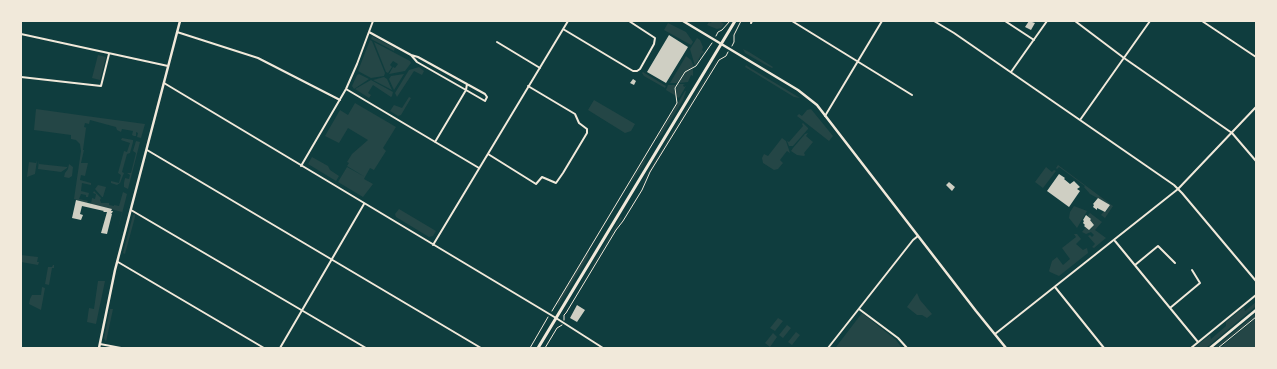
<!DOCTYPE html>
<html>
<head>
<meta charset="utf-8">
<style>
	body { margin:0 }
	#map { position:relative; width:1277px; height:369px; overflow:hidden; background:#0f3d3e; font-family:"DejaVu Sans",sans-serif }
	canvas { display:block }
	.frame { position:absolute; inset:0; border:22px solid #f1e9da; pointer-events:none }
</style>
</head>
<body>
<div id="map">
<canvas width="1277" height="369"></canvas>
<div class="frame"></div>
</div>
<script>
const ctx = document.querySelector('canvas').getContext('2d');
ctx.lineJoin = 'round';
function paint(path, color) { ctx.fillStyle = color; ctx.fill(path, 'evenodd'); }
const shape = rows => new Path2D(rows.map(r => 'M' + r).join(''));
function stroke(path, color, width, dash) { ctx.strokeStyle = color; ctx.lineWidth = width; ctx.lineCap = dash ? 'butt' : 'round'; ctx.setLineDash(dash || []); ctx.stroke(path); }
const green = shape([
	[712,21,719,21,724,24,721,28,717,29,707,25,709,22,711,23],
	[668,23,686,32,693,42,691,45,664,30],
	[372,36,395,48,394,51,371,39],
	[697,38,700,40,703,47,702,50,704,52,703,54,702,53,695,66,690,49],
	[370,40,372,41,385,73,384,76,371,78,358,71],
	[374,42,410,61,411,63,405,71,389,74,393,67,395,68,398,64,393,61,390,65,392,67,388,73,386,72],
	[743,49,749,52,773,67,772,68,764,64,745,53],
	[98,55,106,57,100,80,92,78],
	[686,56,691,60,694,67,684,72,677,83,670,83],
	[716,61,717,61,641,186,646,176],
	[746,65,747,66,800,98,794,97,745,67],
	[419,67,424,71,422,75,414,71,397,97,395,93,409,70],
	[693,69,693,76,691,75,688,82,679,83,686,72],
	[643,72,666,86,665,88,644,76,642,73],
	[359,74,369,79,354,89,352,86,357,75],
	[404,74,394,90,389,79,391,76],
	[384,77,387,79,392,90,373,80],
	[371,80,393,92,392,96,391,97,373,85,368,93,371,95,369,98,355,89],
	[678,84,685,84,683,85,684,87,686,86,679,98,677,97,676,89],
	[668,85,676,85,674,88,676,96,666,90],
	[685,91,686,91,683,100,662,134,656,140],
	[409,97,411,98,401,115,398,116,390,111,394,105,402,108],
	[594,100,635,124,631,131,625,133,588,110],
	[355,103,396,127,383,148,386,151,374,170,370,168,365,177,347,166,349,163,347,162,352,154,368,140,348,128,339,143,325,136,340,110,348,115],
	[36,109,86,116,145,124,141,138,137,137,138,133,136,132,136,136,134,136,132,135,133,131,122,129,121,132,117,130,116,127,90,120,89,124,85,123,84,127,87,128,86,128,83,150,84,150,81,163,88,163,85,176,81,175,80,180,91,183,91,185,82,183,81,191,89,193,88,197,86,197,86,195,81,194,79,199,88,201,87,203,74,199,81,151,80,144,76,140,71,139,71,135,34,130],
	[811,109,833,136,829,141,797,116,799,114,802,116,807,110],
	[803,123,808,128,808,129,793,146,789,146,787,141,789,142,803,126,802,124],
	[808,133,806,136,813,142,804,153,805,155,804,156,797,155,791,151,793,148,805,134],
	[122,138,133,140,133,142,130,153,127,154,122,172,124,173,120,183,117,185,111,183,111,181,119,183,121,175,118,173,124,151,127,152,130,143,121,140],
	[782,138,786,141,790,153,787,151,780,160,783,163,778,169,774,170,763,163,762,158,764,154,768,156],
	[136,141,140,142,128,189,124,187,124,183,125,178,129,179,130,175,127,173,131,173,136,153,133,151],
	[647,155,644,164,625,192],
	[312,157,328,166,330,170,339,176,336,181,308,164],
	[37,160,35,174,27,177,29,162,36,163],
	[39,160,39,164,67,167,68,164,67,168,61,172,38,169],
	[69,164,73,167,72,176,69,178,64,177,65,173,68,169],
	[1058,165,1113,206,1105,218,1101,215,1104,211,1106,212,1110,205,1090,194,1084,187,1085,186,1059,167,1057,169,1056,168],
	[347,167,365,177,364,179,373,184,363,197,338,182],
	[1046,167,1052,172,1054,170,1056,171,1043,188,1035,182],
	[98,185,106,187,103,197,102,197,95,189],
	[94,191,101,198,100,200,101,203,109,203,109,205,114,206,114,205,119,206,123,192,127,194,117,233,122,212,91,204,92,198,95,199,96,194,93,193],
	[1074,206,1087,211,1077,228,1069,218,1070,212],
	[399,209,436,231,433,236,429,237,396,217,395,214],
	[1090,213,1102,222,1095,230,1106,238,1094,248,1092,247,1095,244,1088,236,1090,235,1092,237,1094,235,1091,232,1086,234,1082,232,1086,227,1091,229,1094,225,1090,220,1090,218,1087,216],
	[135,214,135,217,125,254,123,253,133,215],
	[621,217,622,218,577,292],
	[1074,234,1077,234,1081,239,1076,244,1083,250,1087,248,1088,253,1059,276,1050,272,1049,271,1052,261,1057,257,1063,265,1070,259,1062,248,1076,237],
	[589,250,588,257,558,306,557,303],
	[21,255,38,257,37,262,39,262,38,265,21,262],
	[53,265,54,265,54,268,52,268,49,285,45,284,48,267,52,267],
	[98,281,105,281,96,324,87,322,89,308,94,309],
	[42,287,45,288,41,310,29,304,30,299,32,295,41,295],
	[917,293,920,300,932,314,927,318,922,315,917,315,907,307],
	[1256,302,1256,306,1206,348,1194,348,1210,335,1211,339,1226,326,1226,322,1244,307,1245,311],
	[110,309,113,309,106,342,104,338],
	[862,313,896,340,902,348,836,347],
	[1254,315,1255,317,1217,348,1214,348],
	[778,318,783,321,775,331,770,328],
	[1256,318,1256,348,1220,348],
	[787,325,791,328,783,338,779,335],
	[796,332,800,335,792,345,788,342],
	[773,333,777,337,770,347,765,343]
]);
const building = shape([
	[1029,21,1035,23,1031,30,1025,27],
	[669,35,688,47,666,83,647,72],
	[633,79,636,81,634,85,630,83],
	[1059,174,1065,178,1064,179,1070,184,1074,181,1080,187,1077,189,1080,191,1069,207,1047,191],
	[949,182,955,187,952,191,946,185],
	[1098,198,1110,205,1105,212,1097,208,1097,210,1093,207,1094,205,1093,204],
	[76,200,112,209,111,211,113,211,112,213,111,213,112,214,107,234,101,233,107,212,103,212,104,211,82,206,80,214,83,215,81,220,72,218],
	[1086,215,1091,219,1090,220,1094,225,1089,230,1084,226,1085,225,1083,223,1084,221,1083,220],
	[577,305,585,310,577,322,570,318]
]);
const path = shape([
	[716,36,718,32,722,30,730,21],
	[732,46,734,42,734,35,741,21],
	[552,311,677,103,675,88,685,72,696,66,712,43],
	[564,320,564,315,566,313,616,230,623,221,642,190,650,172,719,60,726,56,728,52],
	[530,348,548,317],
	[545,348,557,328,562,325],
	[1218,348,1256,317]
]);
const minor = shape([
	[792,21,912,95],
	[934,21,954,33,1174,185,1182,193,1256,281],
	[1005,21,1034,40],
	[1075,21,1124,58,1232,133,1256,161],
	[1202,21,1256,57],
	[751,23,752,21],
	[563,29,633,71,637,71,640,69,654,44,655,38,629,21],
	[177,32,258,58,340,100],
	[369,32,411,55,417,62,466,90,485,101,487,97,485,94,418,57,411,55],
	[21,34,168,66],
	[497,42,540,68],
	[1011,72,1047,21],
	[21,77,101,86,109,54],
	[164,83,556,318,603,348],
	[346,89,479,168],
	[825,116,882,21],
	[1080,120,1150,21],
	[435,142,466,90,467,84],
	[147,150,481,348],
	[488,154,536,184,542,177,556,183,563,173,587,133,587,129,579,123,575,114,528,86],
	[301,166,346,89,357,64,373,21],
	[131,210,366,348],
	[1115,241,1198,342],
	[433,245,568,21],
	[118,262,264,348],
	[1135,265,1158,246,1175,263],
	[1055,287,1104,348],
	[1170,308,1200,283,1192,270],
	[859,309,898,338,907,348],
	[995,334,1178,189,1256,107],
	[100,344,121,348],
	[280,348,364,204],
	[828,348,913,240,918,236],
	[1191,348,1256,295]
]);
const tertiary = shape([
	[683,21,798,90,817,105,976,311,1006,348],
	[99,348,115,270,180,21],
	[1210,348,1256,310]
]);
const secondary = shape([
	[538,348,735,21]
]);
paint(green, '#244646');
paint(building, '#cfcfc3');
stroke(path, '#f1e9da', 1);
stroke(minor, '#f1e9da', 2);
stroke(tertiary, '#f1e9da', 2.5);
stroke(secondary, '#f1e9da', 3);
</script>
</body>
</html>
